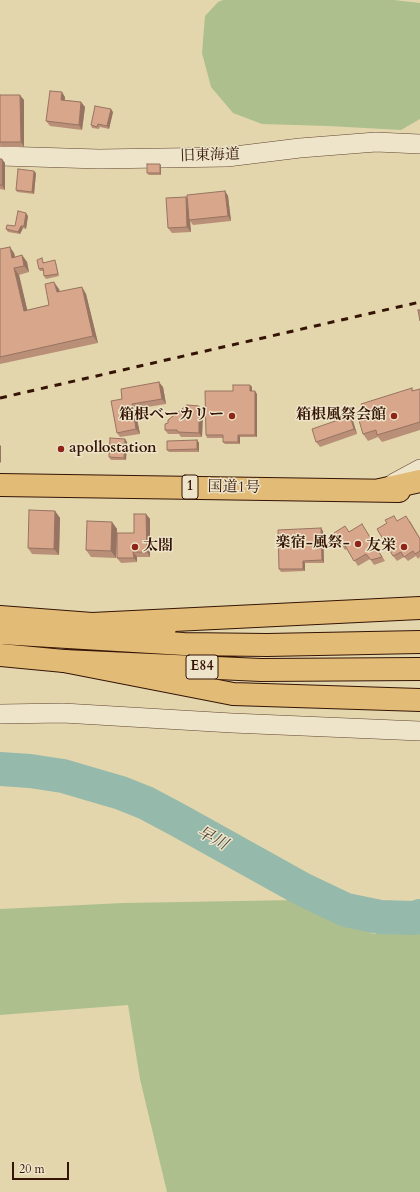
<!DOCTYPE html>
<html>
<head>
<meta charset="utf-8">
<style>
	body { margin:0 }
	#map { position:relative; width:420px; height:1192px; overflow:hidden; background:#e3d6ac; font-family:Cardo,serif }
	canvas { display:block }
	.scale { position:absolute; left:12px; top:1162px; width:57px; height:18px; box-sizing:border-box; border:2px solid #351406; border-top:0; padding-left:5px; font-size:12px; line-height:14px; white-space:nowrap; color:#351406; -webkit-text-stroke:3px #ede4c9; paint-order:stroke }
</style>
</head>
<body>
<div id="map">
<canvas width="420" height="1192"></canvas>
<div class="scale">20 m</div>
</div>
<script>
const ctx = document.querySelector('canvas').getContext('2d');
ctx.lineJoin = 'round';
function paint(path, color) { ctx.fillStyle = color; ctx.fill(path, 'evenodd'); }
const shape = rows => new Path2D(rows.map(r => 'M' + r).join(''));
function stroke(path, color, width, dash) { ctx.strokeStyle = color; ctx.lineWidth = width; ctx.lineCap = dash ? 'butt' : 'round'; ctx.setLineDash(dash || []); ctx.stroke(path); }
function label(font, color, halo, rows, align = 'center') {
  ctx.font = font + ' Cardo,"Noto Serif JP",serif'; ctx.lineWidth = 3; ctx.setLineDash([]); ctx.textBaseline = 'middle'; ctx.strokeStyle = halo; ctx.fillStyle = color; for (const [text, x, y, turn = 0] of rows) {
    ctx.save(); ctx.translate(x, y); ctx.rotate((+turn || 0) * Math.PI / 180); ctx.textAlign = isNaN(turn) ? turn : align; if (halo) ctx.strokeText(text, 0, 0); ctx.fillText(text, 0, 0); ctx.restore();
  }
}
const green = shape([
	[223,0,394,0,420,3,420,119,401,130,328,126,262,124,233,113,211,87,202,53,205,16,218,2],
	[297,900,374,934,420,926,420,1192,167,1192,140,1079,128,1005,0,1015,0,909,123,903]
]);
const river = shape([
	[0,769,30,771,63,776,121,793,146,803,178,820,302,889,346,910,380,917,415,918,420,916]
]);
const minor = shape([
	[0,156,99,159,227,157,300,148,376,142,420,144],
	[394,483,420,469],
	[0,714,63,713,232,723,420,731]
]);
const trunk = shape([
	[0,485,399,491],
	[0,617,92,624,420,608],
	[0,655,64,661,233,694,420,700]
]);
const motorway = shape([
	[380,490,420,481],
	[92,624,165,628],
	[0,633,184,644,267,645,420,642],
	[64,661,261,670,420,669]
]);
const rail = shape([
	[0,398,420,302]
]);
const wall = shape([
	[0,95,24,100,24,147,1,147,0,145],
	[65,97,65,100,81,102,85,107,82,130,50,126,46,121],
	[113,112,109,129,100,127,99,129,92,128,91,125],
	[0,159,5,163,5,190,0,189],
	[161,166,161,175,149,175,147,173],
	[36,173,34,194,17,192,16,190],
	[225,191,228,196,231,221,193,225,190,221,191,232,172,233,168,228,187,199],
	[28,216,26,229,23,228,20,234,8,232,6,229,15,226],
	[0,249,14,253,15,257,22,255,27,262,29,272,19,275,27,310,49,305,59,289,60,292,82,287,86,294,98,343,0,364],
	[44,261,44,262,56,263,59,276,46,279,44,276,43,271,40,271,39,269],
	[250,385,252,387,252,391,257,394,257,437,240,437,240,444,225,444,223,442,223,438,207,438,206,435,233,391],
	[163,387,166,404,135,409,140,434,120,437,117,433,122,399],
	[412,388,413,391,420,389,420,430,382,442,378,437,368,441,363,434,365,415],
	[203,411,202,437,181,437,179,434,168,434,165,430,168,423],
	[350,416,353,421,357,434,320,447,316,442],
	[125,439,127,442,126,460,111,460,109,457],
	[197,440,199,443,199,452,169,452,167,450],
	[55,511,60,518,59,555,32,554,28,548],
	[146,514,150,519,150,557,137,557,137,562,121,563,117,558,117,535,116,558,91,557,86,550,112,522,117,529,117,533,134,533],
	[397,521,410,521,420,538,420,557,418,559,416,556,408,561,404,557,397,561,393,556],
	[365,529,385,561,374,565,370,559,358,566,347,549,345,550,342,545,349,532],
	[323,531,324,563,305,563,305,571,281,572,279,569]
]);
const shadedWall = shape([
	[62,92,65,97,64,104,61,100],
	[20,95,24,100,24,147,21,142],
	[81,102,85,107,82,130,79,125],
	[111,109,113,112,109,129,107,126],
	[2,159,5,163,5,190,2,185],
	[160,164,161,166,161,175,160,173],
	[34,171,36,173,34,194,32,192],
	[225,191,228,196,231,221,228,216],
	[186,197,189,202,189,220,190,221,191,232,187,227],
	[26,213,28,216,26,229,24,226],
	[21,226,23,228,20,234,18,232],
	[10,247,14,253,17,264,12,258],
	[22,255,27,262,29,272,24,266],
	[14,268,19,275,29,317,24,311],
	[54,282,59,289,61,299,57,292],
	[82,287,86,294,98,343,93,336],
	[159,382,163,387,166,404,162,399],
	[250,385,252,387,252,394,250,391],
	[255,391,257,394,257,437,255,435],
	[132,404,135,409,140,434,136,429],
	[199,406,203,411,202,437,199,433],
	[350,416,353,421,357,434,354,429],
	[238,435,240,437,240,444,238,442],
	[125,439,127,442,126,460,124,458],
	[197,440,199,443,199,452,197,449],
	[0,445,1,446,1,463,0,462],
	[55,511,60,518,59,555,54,549],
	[146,514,150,519,150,557,147,552],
	[112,522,117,529,116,558,111,551],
	[321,528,323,531,324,563,322,560],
	[133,552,137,557,137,562,134,558],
	[303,561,305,563,305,571,303,569]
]);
const building = shape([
	[50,91,62,92,61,100,81,102,79,125,46,121,50,91],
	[0,95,20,95,21,142,0,142,0,95],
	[95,106,111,109,107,126,98,124,97,127,91,125,95,106],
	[0,159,2,159,2,185,0,185,0,159],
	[147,164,160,164,160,173,147,173,147,164],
	[18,169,34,171,32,192,16,190,18,169],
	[225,191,228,216,189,220,187,195,225,191],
	[186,197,187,227,168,228,166,198,186,197],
	[18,211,26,213,24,226,21,226,18,232,6,229,7,225,15,226,18,211],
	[10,247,12,258,22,255,24,266,14,268,24,311,49,305,45,284,54,282,57,292,82,287,93,336,0,357,0,249,10,247],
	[42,258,43,263,55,260,58,274,44,276,43,268,39,269,37,260,42,258],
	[418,310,420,310,420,321,418,310],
	[159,382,162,399,132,404,136,429,117,433,111,401,122,399,121,389,159,382],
	[233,385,250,385,250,391,255,391,255,435,238,435,238,442,223,442,223,435,206,435,205,391,233,391,233,385],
	[412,388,412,391,420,389,420,422,377,435,376,430,363,434,358,417,365,415,361,404,412,388],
	[187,405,199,406,199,433,178,432,177,430,165,430,165,424,168,423,168,420,187,405],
	[350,416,354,429,316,442,312,429,350,416],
	[110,438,125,439,124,458,109,457,110,438],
	[197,440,197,449,167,450,167,441,197,440],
	[29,510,55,511,54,549,28,548,29,510],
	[134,514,146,514,147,552,133,552,134,558,117,558,117,533,134,533,134,514],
	[394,516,397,521,406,516,420,539,420,551,415,554,413,551,404,557,401,552,393,556,377,529,387,523,385,520,394,516],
	[87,521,112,522,111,551,86,550,87,521],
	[362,524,382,557,371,560,366,554,354,561,344,544,342,545,334,533,345,526,349,532,362,524],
	[321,528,322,560,303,561,303,569,279,569,278,530,321,528]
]);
const markers = [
	[232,416,4,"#8f2418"],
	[394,416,4,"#8f2418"],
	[61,449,4,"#8f2418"],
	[358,544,4,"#8f2418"],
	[135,547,4,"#8f2418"],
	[404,547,4,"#8f2418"]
];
const shields = [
	[190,487,16],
	[202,667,32]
];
const shieldNames = [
	["1",190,487],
	["E84",202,667]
];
const streetNames = [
	["旧東海道",210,156,-2],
	["国道1号",234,488,1]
];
const poiNames = [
	["箱根ベーカリー",224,416],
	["箱根風祭会館",386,416],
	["apollostation",69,449,"left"],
	["楽宿-風祭-",350,544],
	["太閤",143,547,"left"],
	["友栄",396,547]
];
const waterNames = [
	["早川",212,839,28]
];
paint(green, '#aebf8e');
stroke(river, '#95b9ab', 34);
stroke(minor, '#604430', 20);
stroke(trunk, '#351406', 24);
stroke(motorway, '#351406', 24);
stroke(minor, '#ede4c9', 19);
stroke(trunk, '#e2bb76', 22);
stroke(motorway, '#e2bb76', 22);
stroke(rail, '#351406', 3, [7, 7]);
paint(wall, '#ba8f78');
paint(shadedWall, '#977461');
paint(building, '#d8a68b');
stroke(building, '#977461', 1);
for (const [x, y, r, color] of markers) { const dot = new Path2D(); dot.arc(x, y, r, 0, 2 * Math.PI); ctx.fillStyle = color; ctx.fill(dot); stroke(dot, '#ede4c9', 1.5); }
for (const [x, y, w] of shields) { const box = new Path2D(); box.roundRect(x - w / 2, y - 12, w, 24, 3); ctx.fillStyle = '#ede4c9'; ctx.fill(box); stroke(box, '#351406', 1); }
label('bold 14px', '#351406', null, shieldNames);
label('15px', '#351406', '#ede4c9', streetNames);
label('bold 15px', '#351406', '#ede4c9', poiNames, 'right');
label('italic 16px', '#524638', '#ede4c9', waterNames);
</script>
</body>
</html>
